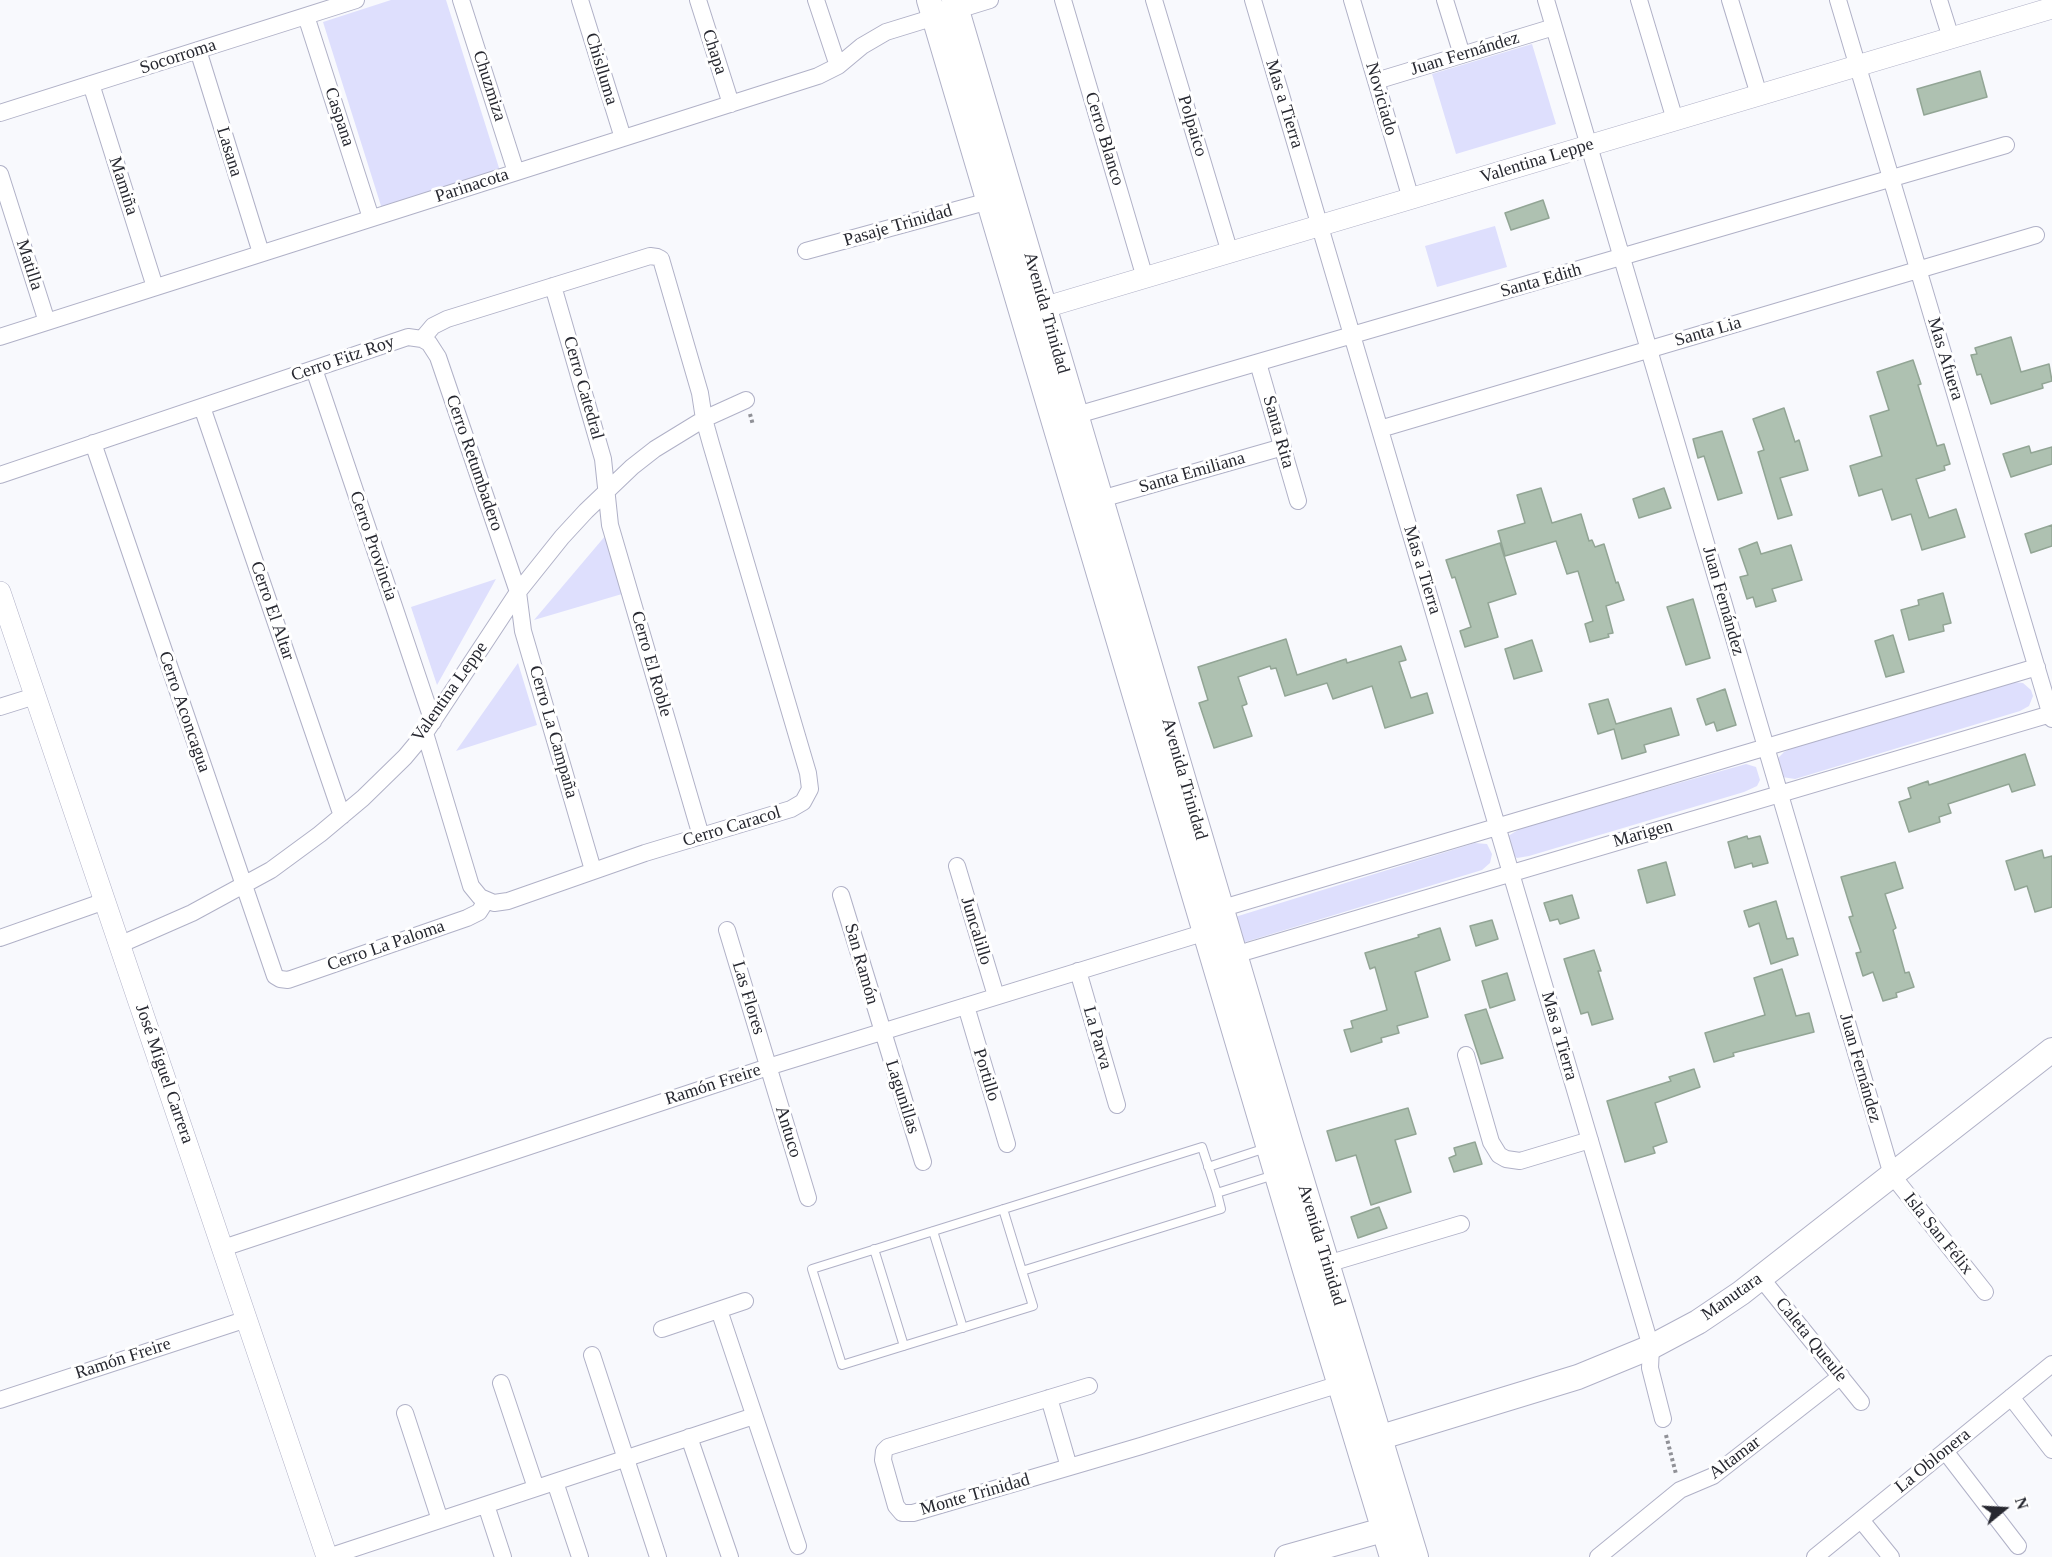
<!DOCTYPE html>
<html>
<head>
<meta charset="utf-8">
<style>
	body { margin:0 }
	#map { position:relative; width:2052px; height:1557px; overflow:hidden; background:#f8f9fd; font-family:Georgia,serif }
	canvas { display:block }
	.north { position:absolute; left:1974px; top:1479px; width:60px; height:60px; -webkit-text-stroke:4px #fff; paint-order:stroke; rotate:72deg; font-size:16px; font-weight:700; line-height:24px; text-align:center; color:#272830 }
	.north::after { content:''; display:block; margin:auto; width:21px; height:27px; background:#272830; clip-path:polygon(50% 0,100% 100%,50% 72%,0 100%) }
</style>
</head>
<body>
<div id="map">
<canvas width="2052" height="1557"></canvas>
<div class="north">N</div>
</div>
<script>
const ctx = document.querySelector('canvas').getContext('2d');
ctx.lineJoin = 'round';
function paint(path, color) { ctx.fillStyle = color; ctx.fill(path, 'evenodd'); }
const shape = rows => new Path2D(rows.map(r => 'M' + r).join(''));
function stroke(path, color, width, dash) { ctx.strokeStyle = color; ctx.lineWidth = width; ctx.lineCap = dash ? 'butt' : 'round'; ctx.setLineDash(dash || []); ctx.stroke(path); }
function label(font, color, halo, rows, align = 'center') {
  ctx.font = font + ' Georgia,serif'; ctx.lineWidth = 6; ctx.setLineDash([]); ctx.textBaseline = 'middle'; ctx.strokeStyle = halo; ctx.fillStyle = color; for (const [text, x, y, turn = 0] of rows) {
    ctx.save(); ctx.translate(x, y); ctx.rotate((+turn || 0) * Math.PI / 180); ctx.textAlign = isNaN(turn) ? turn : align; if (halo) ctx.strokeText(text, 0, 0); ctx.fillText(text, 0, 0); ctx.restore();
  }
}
const green = shape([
	[391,0,446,0,500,171,382,209,323,22],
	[1532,44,1556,124,1456,154,1432,74],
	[1495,226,1507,267,1437,287,1425,246],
	[606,535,622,594,534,620],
	[496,579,437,685,411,607],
	[518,663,537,725,456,751],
	[2013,682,2023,683,2031,690,2033,696,2029,706,2020,711,1795,779,1782,777,1777,759,1784,752,1792,748],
	[1746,764,1756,767,1760,780,1757,786,1744,792,1529,856,1517,858,1512,855,1508,836,1523,827],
	[1475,843,1487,844,1492,854,1490,863,1482,870,1242,943,1235,917]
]);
const building = shape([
	[1980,71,1987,97,1924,115,1917,89,1980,71],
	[1543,200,1549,218,1511,230,1505,213,1543,200],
	[2011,337,2021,372,2049,364,2052,381,2042,384,2043,388,1991,404,1981,374,1977,375,1971,355,1977,354,1975,348,2011,337],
	[1913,360,1921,384,1918,385,1937,446,1944,444,1950,464,1944,466,1945,470,1916,479,1929,518,1956,509,1965,537,1922,550,1911,514,1892,520,1882,489,1859,496,1850,466,1882,456,1870,416,1889,410,1877,372,1913,360],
	[1784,408,1795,442,1799,440,1808,470,1780,478,1792,515,1778,519,1758,452,1764,450,1753,419,1784,408],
	[1722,431,1742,493,1718,500,1704,456,1698,458,1693,439,1722,431],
	[2029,446,2031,453,2052,447,2052,464,2011,477,2003,454,2029,446],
	[1541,488,1552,523,1581,514,1589,541,1592,540,1595,547,1604,544,1616,583,1618,582,1624,600,1606,606,1613,633,1608,634,1609,637,1590,642,1585,624,1593,621,1578,571,1567,574,1556,541,1505,556,1498,531,1525,523,1517,495,1541,488],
	[1664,488,1671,508,1639,518,1633,499,1664,488],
	[2052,525,2052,546,2031,553,2025,534,2052,525],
	[1757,542,1761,554,1791,545,1802,580,1772,589,1776,601,1756,607,1753,597,1747,599,1740,577,1748,575,1739,549,1757,542],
	[1500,543,1516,594,1488,603,1498,637,1465,647,1460,631,1471,627,1455,577,1452,578,1446,560,1500,543],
	[1943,593,1951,623,1943,625,1944,631,1909,640,1901,610,1919,605,1918,600,1943,593],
	[1693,599,1710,658,1686,665,1667,607,1693,599],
	[1893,635,1904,672,1886,677,1875,641,1893,635],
	[1286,639,1297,675,1346,659,1347,663,1401,646,1406,660,1399,662,1411,698,1427,693,1433,713,1385,728,1372,686,1333,699,1327,683,1285,696,1276,668,1271,669,1270,666,1238,677,1247,704,1242,706,1252,736,1214,748,1199,703,1208,700,1198,667,1286,639],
	[1532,640,1542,671,1514,679,1505,649,1532,640],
	[1725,689,1736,725,1717,731,1714,722,1706,725,1697,699,1725,689],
	[1608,699,1616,724,1671,708,1679,735,1644,745,1646,752,1622,759,1614,729,1598,734,1589,704,1608,699],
	[2025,754,2035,785,2012,792,2009,784,1948,804,1951,813,1939,817,1940,822,1909,832,1899,802,1911,798,1908,788,1928,781,1929,785,2025,754],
	[1747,836,1748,839,1760,836,1768,863,1753,867,1752,863,1735,868,1728,842,1747,836],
	[2042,850,2044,858,2052,856,2052,907,2035,912,2027,886,2015,890,2006,861,2042,850],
	[1666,862,1675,895,1647,903,1638,870,1666,862],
	[1895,862,1903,888,1885,894,1896,928,1893,930,1905,973,1909,972,1914,987,1896,993,1897,997,1883,1001,1873,972,1863,976,1856,953,1861,952,1849,917,1853,916,1841,877,1895,862],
	[1572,895,1579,918,1560,924,1558,919,1550,921,1544,903,1572,895],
	[1776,901,1787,939,1793,938,1798,955,1771,964,1759,923,1749,927,1744,911,1776,901],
	[1492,920,1498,939,1476,946,1470,926,1492,920],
	[1440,928,1450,960,1415,972,1428,1017,1397,1026,1399,1033,1381,1038,1382,1042,1351,1052,1344,1030,1353,1028,1351,1021,1387,1010,1375,967,1370,969,1365,953,1419,937,1418,935,1440,928],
	[1594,950,1601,971,1598,971,1613,1019,1592,1025,1588,1012,1581,1014,1564,959,1594,950],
	[1782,969,1796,1016,1809,1013,1814,1032,1733,1053,1734,1056,1714,1062,1705,1033,1765,1015,1754,978,1782,969],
	[1507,973,1515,1000,1490,1008,1482,981,1507,973],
	[1486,1009,1503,1058,1481,1064,1465,1015,1486,1009],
	[1694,1069,1700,1087,1655,1103,1667,1142,1653,1147,1655,1153,1625,1162,1607,1101,1671,1081,1669,1077,1694,1069],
	[1408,1108,1416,1134,1395,1140,1411,1192,1371,1205,1356,1155,1336,1161,1327,1131,1408,1108],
	[1475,1142,1482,1164,1454,1172,1449,1158,1456,1155,1454,1148,1475,1142],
	[1379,1207,1387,1228,1358,1238,1351,1217,1379,1207]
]);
const path = shape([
	[750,414,753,425],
	[1666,1435,1676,1474]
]);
const service = shape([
	[1208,1167,1266,1148],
	[1217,1193,1274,1175],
	[1003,1209,1022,1271,1033,1306,842,1365,812,1269,1202,1147,1217,1193,1221,1209,1022,1271],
	[933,1231,963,1328],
	[874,1249,904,1346]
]);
const minor = shape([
	[461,0,516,172],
	[580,0,623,138],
	[698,0,731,104],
	[816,0,838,66],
	[1063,0,1145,278],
	[1154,0,1230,253],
	[1253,0,1651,1347,1650,1368,1663,1419],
	[1352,0,1411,199],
	[1445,0,1462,55],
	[1546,0,1892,1175,1985,1292],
	[1639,0,1675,120],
	[1730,0,1759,95],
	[1838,0,2052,719],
	[1939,0,1951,38],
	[306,16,371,218],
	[198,50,261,253],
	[1376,81,1554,27],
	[91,84,155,287],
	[0,113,356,0],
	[0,174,47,322],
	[806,251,989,201],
	[553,286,603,459,610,525,701,836],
	[0,337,818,76,838,66,862,46,886,32,990,0],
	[422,339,433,326,447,319,650,256,657,257,661,259,700,393,704,419,711,444,808,773,810,789,803,802,791,809,645,853,508,901,494,903,480,897,471,886,425,733],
	[1258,363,1298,501],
	[314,369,433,722],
	[202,407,342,816],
	[1077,415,2006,145],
	[1380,429,2036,235],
	[93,443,275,976,280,979,288,980,467,918,479,912,486,901],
	[0,475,408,337,422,339,429,343,438,357,518,592,523,631,593,870],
	[1101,499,1283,447],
	[0,707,35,696],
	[957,866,996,996],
	[841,895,923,1162],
	[727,930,808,1198],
	[0,938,105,901],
	[119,945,192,913,271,870,320,834,363,798,405,757,425,733,518,592,562,537,586,511,632,467,655,449,704,419,746,400],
	[1228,948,1236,954,1248,951,2051,714],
	[1078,971,1117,1105],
	[966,1006,1007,1144],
	[1466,1055,1491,1142,1499,1155,1506,1159,1520,1161,1590,1140],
	[223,1248,768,1067,1206,932,1223,908,2037,667],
	[1327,1264,1461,1224],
	[1761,1278,1861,1402],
	[719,1310,798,1546],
	[662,1329,745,1301],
	[592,1355,658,1557],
	[501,1383,536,1488],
	[1089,1386,888,1447,884,1451,883,1460,896,1506,902,1513,913,1513,1141,1446,1340,1384],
	[2011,1397,2052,1450],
	[1049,1398,1069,1467],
	[0,1400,247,1319],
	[405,1413,440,1520],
	[689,1437,730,1557],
	[1945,1451,2018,1546],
	[555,1482,580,1557],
	[486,1505,503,1557],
	[1861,1520,1891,1557],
	[328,1557,754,1416],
	[1598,1557,1680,1490,1713,1476,1841,1376],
	[1815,1557,2052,1364]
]);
const tertiary = shape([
	[1029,312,2052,8],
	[0,592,327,1557]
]);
const secondary = shape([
	[929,0,1305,1270,1392,1557],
	[954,0,1290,1141,1416,1557],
	[1365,1442,1578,1377,1651,1347,1698,1322,1741,1293,2052,1050],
	[1287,1557,1397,1526]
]);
const streetNames = [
	["Chapa",714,52,72],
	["Juan Fernández",1465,54,-17],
	["Socorroma",178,57,-18],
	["Chislluma",601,69,73],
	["Chuzmiza",489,86,72],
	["Noviciado",1381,99,74],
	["Mas a Tierra",1284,104,73],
	["Caspana",339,117,72],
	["Polpaico",1192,126,73],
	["Cerro Blanco",1104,139,73],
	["Lasana",229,152,73],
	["Valentina Leppe",1537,161,-17],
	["Mamiña",123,186,72],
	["Parinacota",472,186,-18],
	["Pasaje Trinidad",898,226,-16],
	["Matilla",29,265,72],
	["Santa Edith",1541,281,-16],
	["Avenida Trinidad",1046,313,74],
	["Santa Lia",1708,332,-16],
	["Cerro Fitz Roy",343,359,-19],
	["Mas Afuera",1945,359,73],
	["Cerro Catedral",583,388,74],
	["Santa Rita",1278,432,74],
	["Cerro Retumbadero",474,463,71],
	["Santa Emiliana",1192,473,-16],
	["Cerro Provincia",373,546,71],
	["Mas a Tierra",1422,570,73],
	["Juan Fernández",1723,601,74],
	["Cerro El Altar",272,611,71],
	["Cerro El Roble",651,664,74],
	["Valentina Leppe",450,692,-55],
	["Cerro Aconcagua",184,712,71],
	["Cerro La Campaña",553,732,74],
	["Avenida Trinidad",1184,779,74],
	["Cerro Caracol",732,827,-17],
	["Marigen",1643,834,-16],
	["Juncalillo",976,931,73],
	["Cerro La Paloma",386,946,-19],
	["San Ramón",861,964,74],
	["Las Flores",748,998,73],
	["Mas a Tierra",1559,1036,74],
	["La Parva",1097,1038,74],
	["Juan Fernández",1860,1068,74],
	["José Miguel Carrera",164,1074,71],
	["Portillo",986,1075,73],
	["Ramón Freire",713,1085,-18],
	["Lagunillas",902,1097,72],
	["Antuco",788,1132,73],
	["Isla San Félix",1938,1234,51],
	["Avenida Trinidad",1321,1245,73],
	["Manutara",1732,1297,-35],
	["Caleta Queule",1811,1340,51],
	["Ramón Freire",123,1359,-18],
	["Altamar",1735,1458,-37],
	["La Oblonera",1933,1461,-39],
	["Monte Trinidad",975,1495,-16]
];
paint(green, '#dedffd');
paint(building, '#aec1b1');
stroke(building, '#92a595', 1.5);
stroke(service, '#b0b1c7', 10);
stroke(minor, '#b0b1c7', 18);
stroke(tertiary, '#b0b1c7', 22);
stroke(secondary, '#b0b1c7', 26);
stroke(path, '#909197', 4, [3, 3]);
stroke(service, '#fff', 8);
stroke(minor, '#fff', 16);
stroke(tertiary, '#fff', 21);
stroke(secondary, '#fff', 24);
label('18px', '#272830', '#fff', streetNames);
</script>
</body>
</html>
